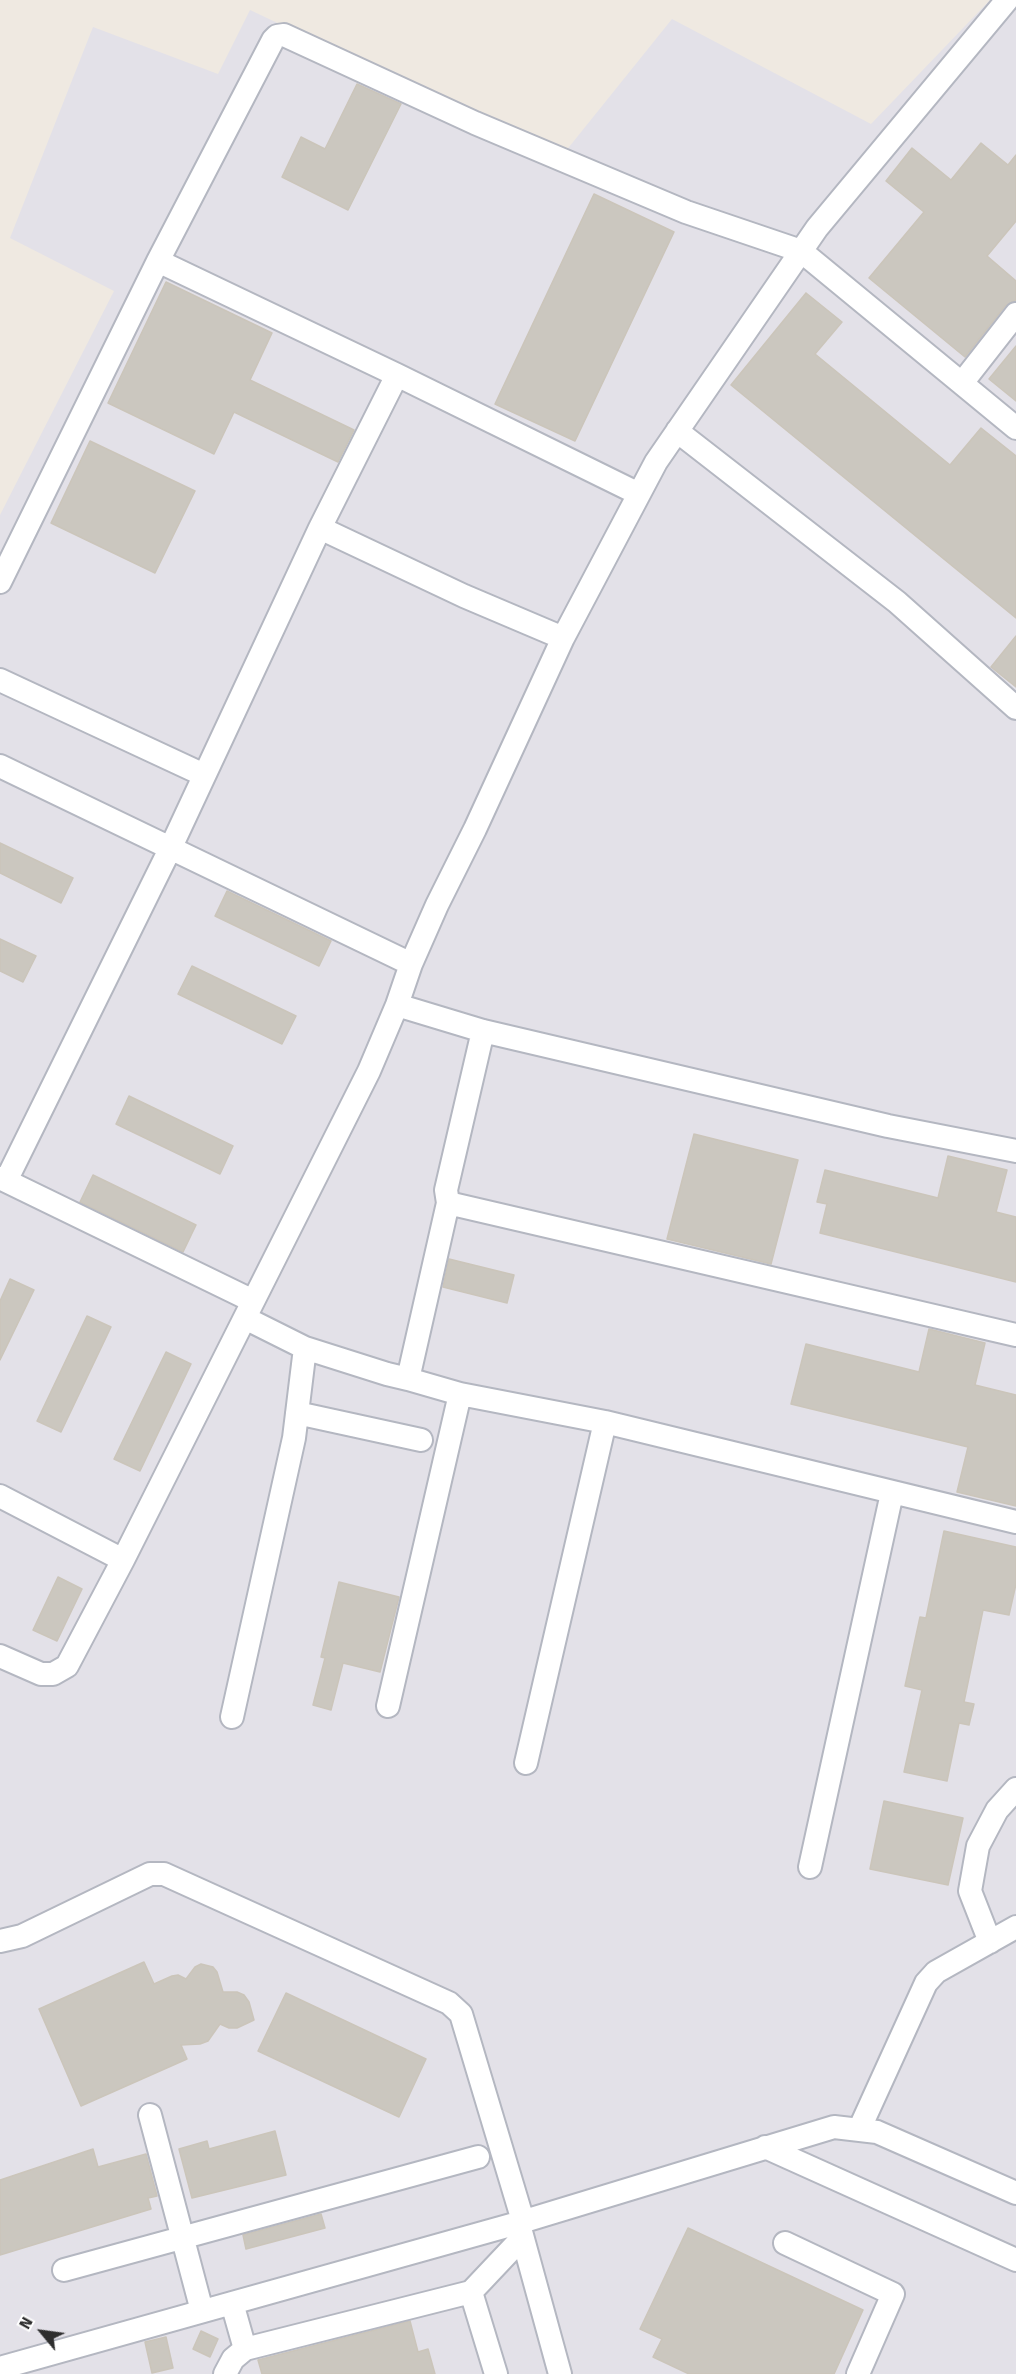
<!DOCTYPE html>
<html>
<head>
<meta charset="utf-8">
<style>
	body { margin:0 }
	#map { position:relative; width:1016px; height:2374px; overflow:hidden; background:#efe9e1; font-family:"Fira Sans",sans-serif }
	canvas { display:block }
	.north { position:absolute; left:12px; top:2302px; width:60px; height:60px; -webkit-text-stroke:4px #fff; paint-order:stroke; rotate:299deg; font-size:16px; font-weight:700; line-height:24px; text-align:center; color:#2e2e2e }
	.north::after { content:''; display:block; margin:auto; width:21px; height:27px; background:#2e2e2e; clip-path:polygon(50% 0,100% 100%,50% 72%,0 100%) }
</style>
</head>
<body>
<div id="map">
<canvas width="1016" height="2374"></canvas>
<div class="north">N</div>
</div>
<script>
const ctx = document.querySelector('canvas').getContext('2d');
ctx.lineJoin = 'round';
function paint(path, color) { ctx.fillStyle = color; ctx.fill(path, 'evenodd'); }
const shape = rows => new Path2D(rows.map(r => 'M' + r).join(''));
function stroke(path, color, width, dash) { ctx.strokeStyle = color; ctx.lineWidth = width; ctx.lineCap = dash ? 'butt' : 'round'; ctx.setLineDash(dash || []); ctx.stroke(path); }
const industrial = shape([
	[990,0,1016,0,1016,2374,0,2374,0,515,114,291,10,238,93,27,218,74,250,10,561,157,672,19,871,124]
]);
const building = shape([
	[357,84,401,104,348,210,282,177,301,137,325,149,357,84],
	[981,143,1008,165,1016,155,1016,221,987,256,1016,281,1016,300,1005,306,965,357,869,278,924,212,886,181,912,148,951,180,981,143],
	[594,194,674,232,575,441,495,404,594,194],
	[166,282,272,333,250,380,354,430,338,462,234,412,214,454,108,403,166,282],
	[806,293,842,322,815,354,950,465,981,428,1016,456,1016,618,731,385,806,293],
	[1016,346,1016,401,989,379,1016,346],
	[90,441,195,491,155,573,51,523,90,441],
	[1016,636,1016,687,991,667,1016,636],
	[0,843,73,878,61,903,0,873,0,843],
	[227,891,331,941,319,966,215,916,227,891],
	[0,939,36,956,23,982,0,971,0,939],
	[192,966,296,1016,282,1044,178,994,192,966],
	[129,1096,233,1146,220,1174,116,1124,129,1096],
	[694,1134,798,1160,771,1264,667,1239,694,1134],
	[948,1156,1007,1170,996,1212,1016,1217,1016,1282,820,1233,827,1204,817,1202,825,1170,938,1198,948,1156],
	[93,1175,196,1225,183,1252,80,1202,93,1175],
	[449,1259,514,1275,507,1303,443,1287,449,1259],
	[10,1279,34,1290,0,1360,0,1301,10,1279],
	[87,1316,111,1327,61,1432,37,1421,87,1316],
	[929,1329,985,1343,975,1385,1016,1395,1016,1506,957,1492,968,1447,791,1404,806,1344,919,1372,929,1329],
	[166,1352,191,1364,140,1471,114,1459,166,1352],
	[944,1531,1016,1547,1016,1584,1009,1615,983,1610,964,1702,974,1704,969,1725,959,1723,947,1781,904,1772,922,1690,905,1686,920,1617,926,1618,944,1531],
	[58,1577,82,1589,57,1641,33,1630,58,1577],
	[339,1582,399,1597,380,1672,343,1663,331,1710,313,1705,325,1658,321,1657,339,1582],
	[884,1801,963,1818,948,1885,870,1869,884,1801],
	[144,1962,154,1984,172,1976,178,1975,186,1979,195,1967,201,1964,213,1967,217,1972,223,1992,237,1992,244,1995,249,2002,254,2020,237,2028,229,2028,220,2024,208,2041,200,2044,181,2045,187,2059,81,2106,39,2009,144,1962],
	[286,1993,426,2059,399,2117,258,2051,286,1993],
	[275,2131,286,2175,192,2198,179,2149,207,2141,209,2149,275,2131],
	[93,2149,98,2167,146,2154,157,2196,148,2198,151,2209,0,2255,0,2180,93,2149],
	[321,2214,325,2228,246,2249,243,2235,321,2214],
	[688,2228,863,2310,834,2374,689,2374,653,2357,662,2339,640,2329,688,2228],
	[410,2321,418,2352,428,2349,435,2374,262,2374,258,2360,410,2321],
	[201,2331,218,2339,210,2357,193,2349,201,2331],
	[166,2337,173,2368,152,2373,145,2342,166,2337]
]);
const minor = shape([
	[158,261,397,375,639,494],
	[962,383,1016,314],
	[677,431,897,602,1016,708],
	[320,528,464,596,563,638],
	[0,582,158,261,273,40,277,36,284,35,475,123,686,212,801,251,1016,428],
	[0,680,204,775],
	[0,766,411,964],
	[397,1005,483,1031,888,1126,1016,1151],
	[483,1031,446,1190,448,1203,408,1379,460,1394,605,1422,1016,1522],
	[0,1178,253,1301],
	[6,1181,171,847,320,528,397,375],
	[448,1203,1016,1335],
	[245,1318,305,1348,387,1374,408,1379],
	[297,1413,421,1440],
	[0,1496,123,1560],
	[0,1656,41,1674,53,1674,67,1666,123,1560,369,1071,397,1005,411,964,437,905,475,829,563,638,656,462,817,228,1007,0],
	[388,1706,460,1394],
	[232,1717,294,1438,305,1348],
	[526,1763,605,1422],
	[810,1867,892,1493],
	[0,1941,22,1936,150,1874,164,1874,449,2003,461,2014,523,2221],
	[990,1942,970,1891,978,1846,997,1810,1016,1789],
	[150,2115,202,2311],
	[859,2130,926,1983,936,1972,1016,1927],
	[765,2147,1016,2260],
	[520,2228,560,2374],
	[785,2243,893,2294,858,2374],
	[64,2270,478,2157],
	[471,2292,496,2374],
	[232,2303,245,2349],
	[0,2368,518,2223,834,2127,877,2132,1016,2193],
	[225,2374,233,2359,245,2349,471,2292,522,2238]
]);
paint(industrial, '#e3e1e8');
paint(building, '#cbc7bf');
stroke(building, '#cbc5ba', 1.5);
stroke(minor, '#b4b7c1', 26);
stroke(minor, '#fff', 22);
</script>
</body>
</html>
